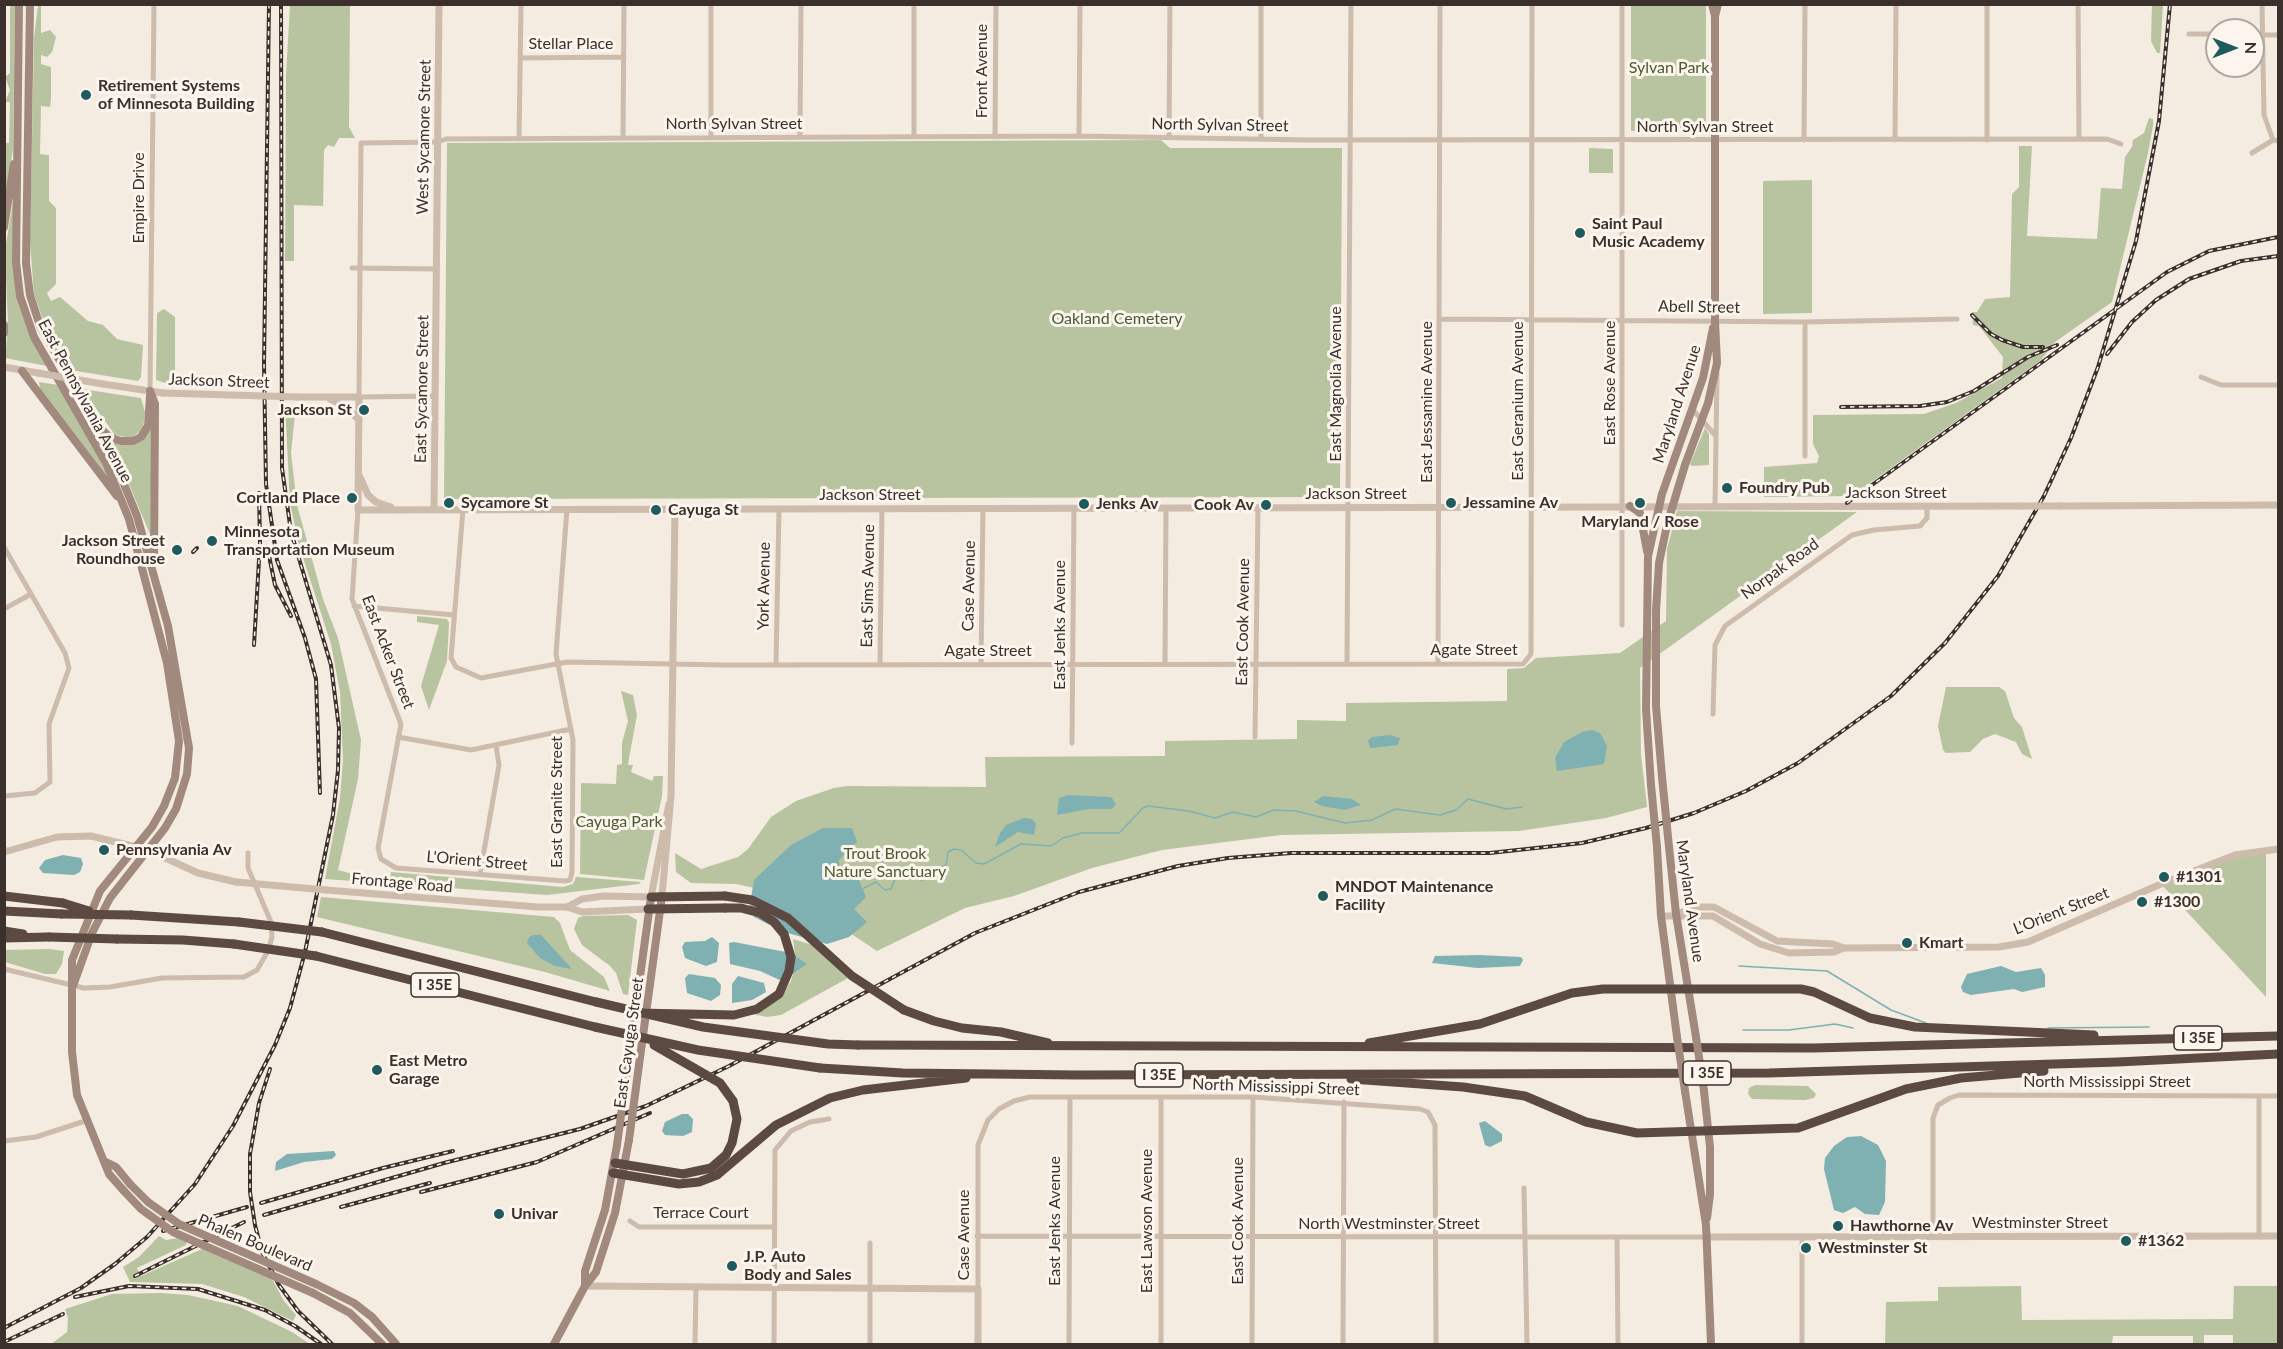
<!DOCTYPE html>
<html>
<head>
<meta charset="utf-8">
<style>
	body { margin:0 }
	#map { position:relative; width:2283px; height:1349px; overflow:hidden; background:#f4ebe1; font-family:Lato,sans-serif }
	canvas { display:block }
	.frame { position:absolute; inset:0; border:6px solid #3b302b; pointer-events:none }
	.north { position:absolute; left:2205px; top:18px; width:60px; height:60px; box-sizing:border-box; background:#fbf5ee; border:2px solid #aea6a0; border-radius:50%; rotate:90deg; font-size:16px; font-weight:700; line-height:24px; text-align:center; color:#3b302b }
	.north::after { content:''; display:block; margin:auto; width:21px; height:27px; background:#1f5a5e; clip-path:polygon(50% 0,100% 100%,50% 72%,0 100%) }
</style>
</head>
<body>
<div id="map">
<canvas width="2283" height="1349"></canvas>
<div class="frame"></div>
<div class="north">N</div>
</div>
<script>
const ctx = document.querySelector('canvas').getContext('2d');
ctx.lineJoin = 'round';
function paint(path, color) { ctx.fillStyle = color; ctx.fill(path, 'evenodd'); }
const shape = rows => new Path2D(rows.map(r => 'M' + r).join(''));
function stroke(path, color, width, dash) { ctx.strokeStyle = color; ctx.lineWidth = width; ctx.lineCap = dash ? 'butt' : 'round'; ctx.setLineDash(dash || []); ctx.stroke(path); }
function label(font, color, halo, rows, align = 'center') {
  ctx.font = font + ' Lato,sans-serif'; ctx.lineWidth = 6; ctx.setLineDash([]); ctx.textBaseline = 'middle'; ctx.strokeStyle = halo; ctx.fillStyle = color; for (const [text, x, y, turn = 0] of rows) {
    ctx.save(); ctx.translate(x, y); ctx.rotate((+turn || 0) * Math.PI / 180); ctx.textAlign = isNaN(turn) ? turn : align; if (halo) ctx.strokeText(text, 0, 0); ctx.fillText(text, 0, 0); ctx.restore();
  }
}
const green = shape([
	[10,5,15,5,13,149,5,202,5,143,9,143,10,102,5,102,10,90,5,77,10,73],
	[38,5,41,5,41,33,50,30,56,37,52,52,47,57,41,55,41,64,51,67,51,100,50,107,41,106,40,154,49,155,49,201,56,208,56,284,47,293,51,301,60,297,88,321,103,325,117,339,143,345,141,377,138,381,70,370,46,328,34,294,30,242,34,38],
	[290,5,350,5,349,127,355,138,339,138,334,147,328,145,324,150,323,206,294,205,294,261,285,261,286,75],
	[1631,5,1706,5,1706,131,1631,131],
	[2152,5,2163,5,2160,53,2157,53,2151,41],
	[2149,118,2153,119,2153,126,2148,153,2112,302,2055,342,2041,360,1852,496,1764,497,1764,467,1817,463,1819,456,1813,444,1813,415,1924,414,1956,403,2002,378,2003,357,1979,326,1973,325,1972,312,1977,312,1985,299,2010,297,2012,194,2019,187,2019,146,2032,146,2027,236,2097,239,2101,188,2122,189,2125,157,2132,147,2133,140,2144,133],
	[1161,140,1170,148,1342,148,1340,497,444,499,447,143],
	[1589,148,1613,149,1613,173,1589,173],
	[1812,180,1812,313,1763,314,1763,181],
	[13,201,16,291,29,333,47,366,5,358,8,328,5,250],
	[164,309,175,317,175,386,156,380,157,313],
	[39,382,58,385,100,459,108,478,40,388],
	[82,389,141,398,145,412,143,429,131,438,115,435],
	[285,405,296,405,291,453,297,505,323,599,338,638,361,740,358,779,338,870,364,877,390,877,391,872,563,887,573,884,576,877,641,882,639,884,547,895,325,879,340,798,343,760,340,692,331,644,299,545,290,503],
	[150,427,152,427,150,534,111,442,134,444,144,438],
	[1705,428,1709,434,1709,465,1692,466,1690,464],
	[1677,511,1857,512,1640,668,1641,754,1647,807,1606,818,1519,831,1281,835,1162,850,1092,868,1014,896,965,908,877,951,796,897,736,884,691,883,676,872,675,853,701,869,738,857,748,849,771,817,796,801,834,788,848,786,986,787,985,757,1165,756,1165,741,1297,739,1297,720,1346,721,1346,703,1507,701,1507,669,1524,668,1536,658,1620,653,1666,621,1667,549],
	[417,616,447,619,449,623,447,661,429,710,421,686,439,625,417,622],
	[1946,687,1999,687,2005,691,2014,718,2022,727,2032,759,2022,754,2016,742,1995,734,1983,739,1970,752,1946,753,1943,750,1938,726],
	[621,691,633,695,637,715,629,758,628,765,633,765,631,772,652,781,654,776,663,776,662,796,644,880,580,874,581,783,616,784,617,765,622,764,622,743,628,721],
	[2266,849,2266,997,2161,884,2216,862],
	[321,897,554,917,560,923,570,950,604,977,610,991,545,972,317,917],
	[628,915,637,920,628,995,623,994,616,973,610,966,582,945,574,929,578,918,583,916],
	[793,939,816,946,848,978,781,1015,767,1017,752,1014,780,999,791,981,796,964],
	[49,949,64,951,62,964,56,974,45,974,5,962,5,950],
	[1755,1085,1808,1086,1816,1094,1814,1098,1805,1100,1752,1099,1748,1094,1749,1088],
	[159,1236,166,1240,178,1238,187,1242,186,1245,137,1268,141,1276,202,1249,272,1279,284,1301,296,1315,293,1321,244,1297,202,1284,130,1282,123,1267,139,1257],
	[2021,1286,2022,1320,2233,1319,2234,1286,2278,1286,2278,1344,2233,1344,2233,1335,2204,1335,2204,1344,2193,1344,2193,1336,2113,1336,2112,1344,1885,1344,1886,1302,1938,1301,1938,1287],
	[161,1293,188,1295,238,1306,292,1332,310,1344,51,1344,67,1332,68,1318,65,1309,112,1294]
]);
const water = shape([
	[1592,730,1600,733,1607,746,1604,764,1557,771,1555,758,1564,742,1582,732],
	[1390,735,1400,738,1398,745,1370,748,1368,740,1372,737],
	[1068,795,1111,797,1116,804,1112,809,1088,809,1057,815,1059,798],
	[1323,796,1352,799,1361,805,1345,810,1322,806,1314,802],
	[1024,818,1032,819,1036,824,1034,835,1018,832,995,847,1000,833,1006,825],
	[823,828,852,828,857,842,839,860,840,870,854,868,866,897,854,909,867,922,849,937,827,944,784,932,754,917,749,909,754,880,791,845],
	[63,855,81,858,83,864,80,872,74,875,43,873,39,868,45,860],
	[534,935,541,935,572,969,555,966,540,958,527,943,529,937],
	[712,937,719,943,717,962,706,966,685,958,682,947,685,942,705,941],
	[734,942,791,953,807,964,782,981,760,971,730,964,729,943],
	[1479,955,1521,957,1523,960,1520,966,1478,968,1432,963,1435,956],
	[2001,966,2016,972,2041,968,2045,975,2045,987,2022,992,2014,989,1971,995,1963,992,1961,987,1967,974],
	[689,974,715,978,721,985,720,995,711,1001,687,993,685,978],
	[738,976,764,983,766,992,752,1000,732,1003,732,984],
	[682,1114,688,1114,693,1119,692,1132,683,1136,665,1135,662,1131,665,1122],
	[1485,1121,1502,1134,1502,1141,1490,1147,1485,1145,1479,1123],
	[1861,1136,1878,1145,1886,1161,1885,1202,1879,1215,1865,1214,1855,1207,1843,1213,1834,1210,1824,1169,1825,1158,1834,1146,1847,1137],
	[334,1151,336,1155,332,1159,304,1162,275,1171,276,1162,287,1154]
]);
const stream = shape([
	[862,889,876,882,885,890,891,889,899,870,904,867,910,868,921,880,929,879,933,871,946,865,948,852,954,849,961,850,976,863,984,864,1021,844,1051,846,1063,838,1082,833,1119,833,1143,808,1148,806,1189,811,1215,818,1233,812,1256,817,1274,810,1296,811,1345,823,1372,820,1395,809,1440,815,1456,810,1468,799,1506,809,1522,807],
	[1739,966,1827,971,1891,1010,1926,1023],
	[2048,1028,2149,1027],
	[1743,1030,1789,1030,1835,1024,1853,1028]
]);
const minor = shape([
	[1261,4,1261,139],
	[1987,4,1987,140],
	[2078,4,2079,139],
	[2262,4,2264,115,2273,140],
	[2189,34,2217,34],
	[2253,35,2278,35],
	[520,58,624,57],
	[1079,136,1080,4],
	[800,137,801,4],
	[914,137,914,4],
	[995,137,996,4],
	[1169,137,1170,4],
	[623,138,624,4],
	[711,138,711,4],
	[519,139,521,4],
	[1804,140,1805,4],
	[1895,140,1896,4],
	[2252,153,2273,140,2278,141],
	[352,268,437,269],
	[1440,319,1805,322,1957,319],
	[1805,322,1805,456],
	[2201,377,2221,385,2278,385],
	[150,391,154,4],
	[435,396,359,397,361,143,438,142,446,139,1079,136,1307,140,2107,139,2121,144],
	[1693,410,1715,435],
	[1715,506,1717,373],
	[463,509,451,658,456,667,481,678,567,662,724,665,1523,664,1531,654,1532,4],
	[358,510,352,599,401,724,378,848,381,859,396,868,565,881,570,880,572,872,573,740,556,654,567,509],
	[4,547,65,653,69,668,49,724,50,782,35,793,4,796],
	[354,606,454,615],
	[4,609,31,594],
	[1622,625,1622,4],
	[776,664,779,508],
	[880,664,882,508],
	[981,664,983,508],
	[1165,664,1166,508],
	[1347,664,1351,4],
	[1438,664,1440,4],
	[1713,714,1715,645,1725,626,1852,535,1874,530,1920,526,1927,518,1927,506],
	[398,737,471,750,571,729],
	[1255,737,1258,507],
	[1072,743,1074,508],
	[480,874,499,765,496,745],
	[4,969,84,988,110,987,162,978,244,977,257,970,268,951,272,937,271,922,248,868,248,853],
	[4,1141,36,1137,85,1121],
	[1524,1188,1527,1344],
	[630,1221,639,1227,774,1227],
	[977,1236,1707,1237],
	[2259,1236,2259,1096],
	[1617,1237,1618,1344],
	[1933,1237,1933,1118,1938,1105,1950,1098,1959,1095,2278,1096],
	[1802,1238,1802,1344],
	[870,1243,870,1344],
	[978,1289,978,1145,988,1120,999,1109,1014,1101,1030,1097,1253,1097,1420,1109,1428,1112,1435,1125,1436,1344],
	[695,1344,696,1286],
	[774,1344,775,1150,791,1131,810,1122,829,1119],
	[1069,1344,1070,1097],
	[1161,1344,1161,1097],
	[1252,1344,1253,1097],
	[1343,1344,1344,1102]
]);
const tertiary = shape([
	[4,367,38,373],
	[103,384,163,393],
	[298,397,359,397,358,510,2021,506],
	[330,399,346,408,359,420],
	[360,477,368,495,376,502,391,507],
	[2060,506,2278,505],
	[434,509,439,4],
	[4,852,57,837,91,836,148,850,198,873,236,882],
	[326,890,538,907,567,907,582,912,648,909],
	[662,896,671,796,675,509],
	[567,907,582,899,604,896,651,897,669,804],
	[1678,914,1694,907,1714,907,1777,941,1833,944,1844,948],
	[1661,916,1713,916,1760,944,1789,953,1834,952,1844,948,1999,947,2028,942,2161,884,2235,855,2278,849],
	[1707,1237,2278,1236],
	[585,1286,978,1289,978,1344]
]);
const secondary = shape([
	[19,4,16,262,20,296,34,337,106,463,129,519,167,663,179,741,175,778,164,806,152,827,100,891,72,960,72,1052,77,1095,109,1174,124,1191],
	[30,4,26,263,30,295,40,326,108,445,137,516,168,626,189,748,187,774,176,809,165,828,110,898,92,933,73,986],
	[1715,16,1718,4],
	[4,227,14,164],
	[4,325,4,333],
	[22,371,117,496],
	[150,391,155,404,154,560],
	[102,430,111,438,121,441,133,441,141,437,148,426,150,396],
	[1630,506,1640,513,1647,551],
	[1662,777,1656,706,1656,611,1659,563,1667,525,1685,465,1708,403,1717,363,1715,321,1715,16,1712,4],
	[1651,785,1646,709,1648,556,1662,494,1703,378,1713,328],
	[1657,847,1661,916,1677,1037],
	[1669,847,1676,914,1696,1037],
	[639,1065,662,896],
	[626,1078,651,897],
	[1685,1091,1706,1225,1711,1344],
	[1704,1091,1710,1147,1710,1194,1707,1218],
	[106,1162,116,1167,130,1184],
	[316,1284,354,1303,372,1317,396,1344],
	[585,1286,585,1271,605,1210,617,1145],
	[313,1293,350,1313,382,1344],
	[554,1344,585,1286,596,1272,615,1213,629,1140]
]);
const motorway = shape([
	[4,896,63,903],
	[651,897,725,896],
	[648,909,725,908],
	[4,911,62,914],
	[131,915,239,922],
	[4,931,23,934],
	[322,932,596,1002],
	[4,938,49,937],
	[117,939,183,940,234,944],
	[316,956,595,1027],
	[904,1010,934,1021,962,1028,1001,1032,1048,1043],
	[1369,1043,1480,1024,1572,993,1603,989,1801,989,1814,992,1870,1018,1915,1027,2094,1035],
	[858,1045,1814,1048,2278,1036],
	[820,1068,903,1073,1078,1075,1769,1073,2118,1062,2278,1054],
	[1351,1079,1463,1087,1525,1096,1586,1122,1637,1133,1798,1128,1906,1089,1961,1078,2044,1071],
	[615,1163,683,1174,711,1168,726,1155,732,1143,737,1119,733,1101],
	[613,1173,679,1184,699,1182,717,1175,776,1125,830,1098,863,1090,966,1078]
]);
const rail = shape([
	[269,4,264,364,266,484,277,560,305,638,316,679,320,793],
	[1972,315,1991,334,2002,340,2023,347,2043,347],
	[2107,354,2132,322,2156,300,2189,279,2241,261,2278,256],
	[1841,407,1920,406,1947,402,1974,391,2028,357,2057,345],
	[1847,503,2167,272,2209,251,2278,237],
	[267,546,275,585,291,616],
	[193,552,197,548],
	[254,645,260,543,259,493],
	[270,1069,259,1103,250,1154,250,1192,255,1225,262,1252,279,1285,298,1311,332,1344],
	[421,1192,537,1162,650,1113],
	[261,1203,383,1168,453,1151],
	[341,1207,430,1183],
	[264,1215,444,1163,580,1129,646,1106,729,1066,975,933,1079,892,1178,866,1228,858,1291,853,1490,853,1582,843,1646,828,1694,813,1746,791,1798,763,1891,696,1945,643,1998,576,2044,496,2071,438,2098,367,2136,241,2159,121,2170,4],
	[163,1231,247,1207],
	[135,1276,244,1222],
	[75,1297,129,1286,198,1289,265,1310,295,1326,321,1344],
	[4,1328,81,1288,115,1264,147,1237,195,1184,233,1126,275,1045,290,1008,305,952,333,815,338,770,339,728,331,665,291,532,282,468,281,4],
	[4,1342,63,1314]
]);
const tertiaryBridge = shape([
	[38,373,103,384],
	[163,393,298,397],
	[2021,506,2060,506],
	[236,882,326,890]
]);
const secondaryBridge = shape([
	[1662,777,1669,847],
	[1651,785,1657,847],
	[1677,1037,1685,1091],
	[1696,1037,1704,1091],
	[629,1140,639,1065],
	[617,1145,626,1078],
	[130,1184,148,1202,179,1224,316,1284],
	[124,1191,141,1209,173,1232,313,1293]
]);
const motorwayBridge = shape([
	[725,896,752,900,788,918,852,976,904,1010],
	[63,903,89,911],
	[62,914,131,915],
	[239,922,322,932],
	[49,937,117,939],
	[234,944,316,956],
	[596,1002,703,1027,828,1044,858,1045],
	[638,1013,734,1015,757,1009,779,994,789,971,791,957,784,934,774,922,760,913,741,908,725,908],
	[595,1027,698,1050,820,1068],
	[654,1045,720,1083,733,1101]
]);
const markers = [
	[86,95,6,"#1f5a5e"],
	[1580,233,6,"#1f5a5e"],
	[364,410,6,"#1f5a5e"],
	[1727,488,6,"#1f5a5e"],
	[352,498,6,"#1f5a5e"],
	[449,503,6,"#1f5a5e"],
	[1451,503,6,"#1f5a5e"],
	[1640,503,6,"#1f5a5e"],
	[1084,504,6,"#1f5a5e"],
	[1266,505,6,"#1f5a5e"],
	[656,510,6,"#1f5a5e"],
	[212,541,6,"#1f5a5e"],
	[177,550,6,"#1f5a5e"],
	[104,850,6,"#1f5a5e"],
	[2164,877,6,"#1f5a5e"],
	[1323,896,6,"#1f5a5e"],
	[2142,902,6,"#1f5a5e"],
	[1907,943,6,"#1f5a5e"],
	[377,1070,6,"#1f5a5e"],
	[499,1214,6,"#1f5a5e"],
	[1838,1226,6,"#1f5a5e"],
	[2126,1241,6,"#1f5a5e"],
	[1806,1248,6,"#1f5a5e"],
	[732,1266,6,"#1f5a5e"]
];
const shields = [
	[435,985,48],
	[2198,1038,48],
	[1707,1073,48],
	[1159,1075,48]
];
const shieldNames = [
	["I 35E",435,985],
	["I 35E",2198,1038],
	["I 35E",1707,1073],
	["I 35E",1159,1075]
];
const streetNames = [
	["Stellar Place",571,44],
	["Front Avenue",982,71,-90],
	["North Sylvan Street",734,124],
	["North Sylvan Street",1220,125,1],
	["North Sylvan Street",1705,127],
	["West Sycamore Street",424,137,-89],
	["Empire Drive",139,198,-90],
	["Abell Street",1699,307,1],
	["Jackson Street",219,381,2],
	["East Rose Avenue",1610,383,-90],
	["East Magnolia Avenue",1336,384,-90],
	["East Sycamore Street",422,389,-89],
	["East Pennsylvania Avenue",85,401,62],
	["East Geranium Avenue",1518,401,-90],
	["East Jessamine Avenue",1427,402,-90],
	["Maryland Avenue",1677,404,-72],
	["Jackson Street",1896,493],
	["Jackson Street",1356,494],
	["Jackson Street",870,495],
	["Norpak Road",1780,569,-36],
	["York Avenue",764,586,-89],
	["East Sims Avenue",868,586,-89],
	["Case Avenue",969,586,-89],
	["East Cook Avenue",1243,622,-89],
	["East Jenks Avenue",1060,625,-90],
	["Agate Street",1474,650],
	["Agate Street",988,651],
	["East Acker Street",388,652,69],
	["East Granite Street",557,802,-90],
	["L'Orient Street",477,861,5],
	["Frontage Road",402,883,5],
	["Maryland Avenue",1690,901,82],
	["L'Orient Street",2061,911,-22],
	["East Cayuga Street",629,1043,-82],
	["North Mississippi Street",2107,1082],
	["North Mississippi Street",1276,1087,2],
	["Terrace Court",701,1213],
	["East Jenks Avenue",1055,1221,-90],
	["East Lawson Avenue",1147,1221,-90],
	["East Cook Avenue",1238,1221,-90],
	["Westminster Street",2040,1223],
	["North Westminster Street",1389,1224],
	["Case Avenue",964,1235,-90],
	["Phalen Boulevard",255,1243,23]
];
const parkNames = [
	["Sylvan Park",1669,68],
	["Oakland Cemetery",1117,319],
	["Cayuga Park",619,822],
	["Trout Brook",885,854],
	["Nature Sanctuary",885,872]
];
const poiNames = [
	["Retirement Systems",98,86],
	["of Minnesota Building",98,104],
	["Saint Paul",1592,224],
	["Music Academy",1592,242],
	["Jackson St",352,410,"right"],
	["Foundry Pub",1739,488],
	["Cortland Place",340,498,"right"],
	["Sycamore St",461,503],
	["Jessamine Av",1463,503],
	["Jenks Av",1096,504],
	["Cook Av",1254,505,"right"],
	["Cayuga St",668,510],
	["Maryland / Rose",1640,522,"center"],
	["Minnesota",224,532],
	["Transportation Museum",224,550],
	["Jackson Street",165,541,"right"],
	["Roundhouse",165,559,"right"],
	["Pennsylvania Av",116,850],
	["#1301",2176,877],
	["MNDOT Maintenance",1335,887],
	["Facility",1335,905],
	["#1300",2154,902],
	["Kmart",1919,943],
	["East Metro",389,1061],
	["Garage",389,1079],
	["Univar",511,1214],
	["Hawthorne Av",1850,1226],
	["#1362",2138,1241],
	["Westminster St",1818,1248],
	["J.P. Auto",744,1257],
	["Body and Sales",744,1275]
];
paint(green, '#b8c4a0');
paint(water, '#7fb0b2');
stroke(stream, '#7fb0b2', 1.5);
stroke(minor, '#cdbbac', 5);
stroke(tertiary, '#cdbbac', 7);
stroke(secondary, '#a18a7d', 8);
stroke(motorway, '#5c4a42', 9);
stroke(rail, '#3b302b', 4);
stroke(rail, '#fbf5ee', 1.5, [4.5]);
stroke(tertiaryBridge, '#cdbbac', 7);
stroke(secondaryBridge, '#a18a7d', 8);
stroke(motorwayBridge, '#5c4a42', 9);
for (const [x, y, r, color] of markers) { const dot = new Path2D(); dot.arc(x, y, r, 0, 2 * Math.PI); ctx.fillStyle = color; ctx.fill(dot); stroke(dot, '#fbf5ee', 2); }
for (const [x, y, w] of shields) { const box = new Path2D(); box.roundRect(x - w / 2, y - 12, w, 24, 4.5); ctx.fillStyle = '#fbf5ee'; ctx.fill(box); stroke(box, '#3b302b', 1.5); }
label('bold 15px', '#3b302b', null, shieldNames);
label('16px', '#3b302b', '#fbf5ee', streetNames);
label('16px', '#4a5a2e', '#fbf5ee', parkNames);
label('bold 16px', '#3b302b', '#fbf5ee', poiNames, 'left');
</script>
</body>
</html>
